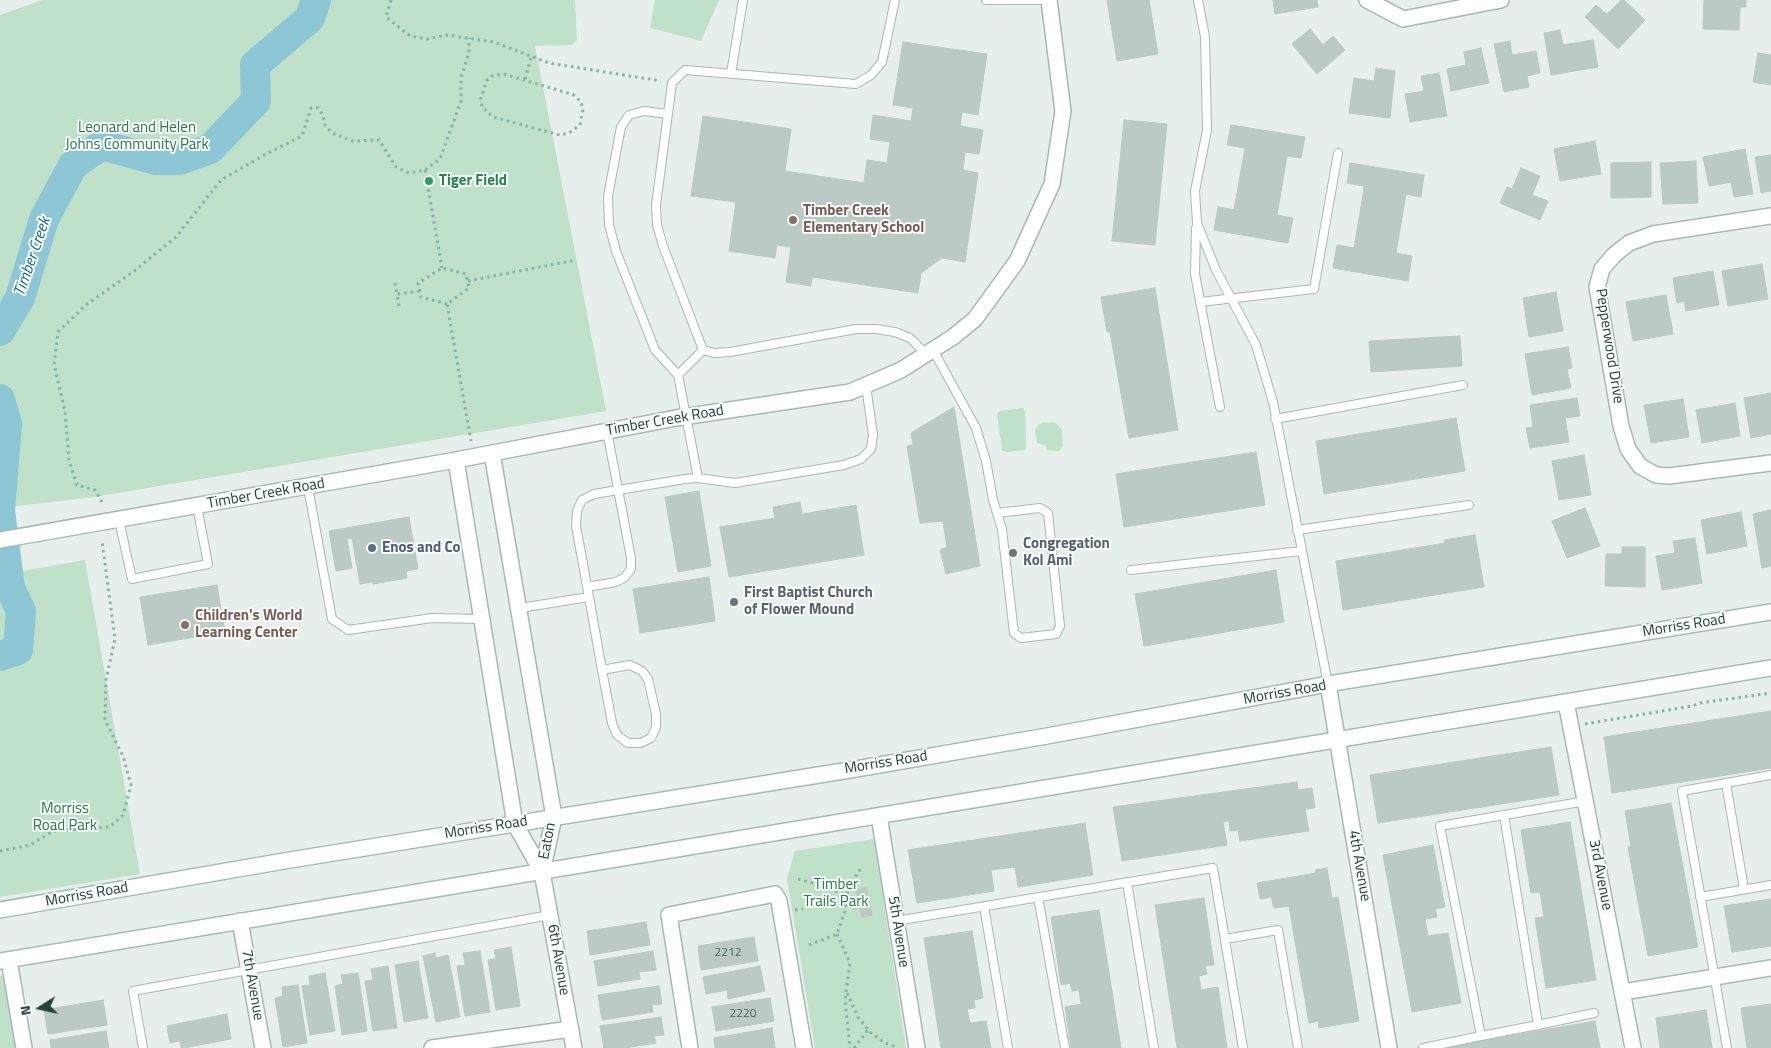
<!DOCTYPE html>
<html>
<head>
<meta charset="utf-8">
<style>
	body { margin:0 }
	#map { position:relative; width:1771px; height:1048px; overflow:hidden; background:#e6efeb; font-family:"Titillium Web",sans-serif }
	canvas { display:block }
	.north { position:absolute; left:15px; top:983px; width:50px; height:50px; -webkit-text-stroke:4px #f7fbf9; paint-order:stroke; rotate:260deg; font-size:14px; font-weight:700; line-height:20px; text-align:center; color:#24423b }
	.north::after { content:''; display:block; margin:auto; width:18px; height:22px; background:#24423b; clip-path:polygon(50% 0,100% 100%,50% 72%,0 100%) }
</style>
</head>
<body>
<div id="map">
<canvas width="1771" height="1048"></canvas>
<div class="north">N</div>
</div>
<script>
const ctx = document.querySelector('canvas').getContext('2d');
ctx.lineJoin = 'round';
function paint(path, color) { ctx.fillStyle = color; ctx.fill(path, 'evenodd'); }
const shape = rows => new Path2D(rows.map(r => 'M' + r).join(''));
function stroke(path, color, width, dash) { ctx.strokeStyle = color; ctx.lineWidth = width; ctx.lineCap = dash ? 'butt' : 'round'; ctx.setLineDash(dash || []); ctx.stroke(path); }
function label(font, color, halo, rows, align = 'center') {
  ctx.font = font + ' "Titillium Web",sans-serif'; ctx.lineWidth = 4; ctx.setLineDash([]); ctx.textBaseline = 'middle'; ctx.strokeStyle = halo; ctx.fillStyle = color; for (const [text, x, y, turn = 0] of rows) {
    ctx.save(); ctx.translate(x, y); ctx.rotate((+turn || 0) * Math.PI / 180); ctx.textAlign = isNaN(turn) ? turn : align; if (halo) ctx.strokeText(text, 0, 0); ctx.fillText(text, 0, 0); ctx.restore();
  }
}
const green = shape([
	[42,0,575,0,577,40,571,45,535,46,606,411,94,497,0,508,0,15],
	[655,0,719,0,701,41,650,28],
	[1023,408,1025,411,1026,448,1025,450,1006,452,1002,450,997,414,1000,411],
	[1055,422,1062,430,1063,446,1059,451,1046,450,1046,446,1037,443,1035,429,1041,423],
	[85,560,140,874,0,897,0,575],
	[874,839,906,1048,815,1048,787,879,795,851],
	[0,976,3,976,16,1048,0,1048]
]);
const river = shape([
	[0,331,20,298,44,219,73,165,102,145,156,160,180,160,210,149,256,101,255,65,310,18,316,0],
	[0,399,7,424,0,511,10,588,21,611,18,650,0,656]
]);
const building = shape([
	[1107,0,1149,0,1158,54,1117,61,1107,0],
	[1273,0,1317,0,1318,7,1275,14,1273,0],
	[1621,0,1624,0,1645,20,1618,49,1585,17,1596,5,1607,14,1621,0],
	[1704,0,1746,0,1746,7,1740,7,1739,30,1703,29,1704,0],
	[1310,29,1323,45,1333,36,1345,50,1317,74,1292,44,1310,29],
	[1560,30,1563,45,1593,40,1598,67,1551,75,1544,33,1560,30],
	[1510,41,1512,55,1536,51,1540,73,1527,76,1529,87,1504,92,1494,44,1510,41],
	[903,42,987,54,978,115,962,112,960,126,983,130,979,154,965,152,963,170,978,173,965,262,942,258,921,273,918,293,812,277,811,286,786,282,791,247,777,245,775,258,729,251,736,202,691,196,703,116,791,129,785,171,864,183,867,160,887,163,890,142,870,139,873,115,911,121,913,108,893,105,903,42],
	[1481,48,1489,83,1451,91,1447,69,1466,65,1464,52,1481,48],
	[1758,53,1771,55,1771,85,1753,82,1758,53],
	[1376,68,1395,71,1390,118,1349,113,1354,78,1374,81,1376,68],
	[1439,73,1447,116,1410,122,1405,94,1424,91,1421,76,1439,73],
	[1124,120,1167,124,1155,245,1112,241,1124,120],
	[1231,125,1305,137,1301,158,1287,156,1277,215,1293,218,1288,243,1214,230,1218,207,1234,210,1245,148,1227,145,1231,125],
	[1595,141,1601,174,1560,181,1554,149,1595,141],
	[1745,149,1753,194,1734,197,1731,182,1709,186,1703,157,1745,149],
	[1771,155,1771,191,1761,193,1755,157,1771,155],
	[1696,161,1698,203,1663,204,1660,163,1696,161],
	[1651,162,1651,197,1611,198,1611,163,1651,162],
	[1350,163,1424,175,1421,197,1406,194,1396,253,1412,256,1408,281,1333,268,1337,245,1354,248,1364,189,1364,186,1347,183,1350,163],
	[1521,168,1540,176,1532,195,1548,201,1540,220,1500,203,1507,187,1512,189,1521,168],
	[1762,264,1768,299,1728,306,1722,271,1762,264],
	[1713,271,1719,305,1686,311,1684,301,1677,303,1673,278,1713,271],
	[1155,288,1178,430,1129,438,1110,332,1107,332,1101,297,1155,288],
	[1556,292,1563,331,1529,337,1523,298,1556,292],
	[1666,295,1673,334,1633,341,1626,302,1666,295],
	[1460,336,1462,366,1371,372,1369,341,1460,336],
	[1568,347,1572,368,1567,369,1571,388,1532,395,1525,354,1568,347],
	[1771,393,1771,434,1751,438,1744,398,1771,393],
	[1577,398,1580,416,1565,418,1569,442,1530,448,1526,428,1533,427,1530,405,1577,398],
	[1683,399,1689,437,1651,443,1644,405,1683,399],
	[1735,403,1740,436,1702,443,1696,410,1735,403],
	[954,407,980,566,946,574,940,550,947,547,943,521,920,523,907,446,913,445,911,433,954,407],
	[1456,418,1465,471,1324,494,1316,441,1456,418],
	[1256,452,1265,505,1124,527,1116,474,1256,452],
	[1584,455,1591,495,1559,500,1552,461,1584,455],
	[699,491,711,566,678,572,665,497,699,491],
	[800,502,802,514,856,505,864,555,729,577,720,527,775,518,773,507,800,502],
	[1585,508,1600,546,1567,558,1552,521,1585,508],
	[1771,510,1771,566,1762,568,1753,514,1771,510],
	[1741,512,1747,546,1707,554,1701,520,1741,512],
	[409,517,418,569,406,571,407,578,373,584,372,582,360,584,352,538,347,539,352,568,336,571,329,531,409,517],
	[1475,535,1484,587,1343,610,1336,561,1445,543,1444,540,1475,535],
	[1695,538,1702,583,1662,590,1656,556,1675,553,1673,541,1695,538],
	[1622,547,1645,547,1645,587,1605,586,1606,554,1622,554,1622,547],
	[1276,570,1284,622,1144,646,1135,594,1276,570],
	[709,577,715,621,640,633,633,589,709,577],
	[217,585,225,632,148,645,140,597,217,585],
	[1771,711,1771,768,1612,793,1604,737,1771,711],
	[1551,747,1559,795,1378,823,1370,775,1551,747],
	[1297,782,1298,790,1312,788,1315,808,1305,809,1309,831,1240,841,1238,830,1230,831,1229,821,1223,822,1227,845,1122,861,1113,807,1297,782],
	[1671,803,1698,947,1648,956,1628,847,1631,847,1625,811,1671,803],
	[1570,822,1596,980,1546,988,1535,918,1544,917,1540,892,1531,893,1521,830,1570,822],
	[1085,823,1093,875,1018,887,1015,867,991,870,994,891,917,903,908,850,1085,823],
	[1433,845,1445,907,1435,909,1437,917,1425,919,1428,936,1448,933,1461,1003,1412,1012,1383,855,1433,845],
	[1327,868,1332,898,1338,897,1359,1021,1319,1028,1318,1021,1309,1023,1289,906,1274,908,1271,897,1260,899,1257,883,1316,873,1315,870,1327,868],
	[866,888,872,915,862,917,860,908,854,909,852,900,857,898,855,890,866,888],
	[1204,898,1214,965,1205,966,1207,974,1199,976,1201,990,1218,987,1227,1048,1177,1048,1155,905,1204,898],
	[1771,899,1771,946,1732,952,1724,906,1771,899],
	[1099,910,1121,1048,1071,1048,1065,1007,1081,1004,1079,990,1072,991,1070,983,1061,985,1051,917,1099,910],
	[646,922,650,945,590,955,587,931,646,922],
	[972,931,983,998,974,1000,975,1008,967,1009,970,1023,986,1021,991,1048,941,1048,924,938,972,931],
	[754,937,758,961,701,970,698,946,754,937],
	[511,947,520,1006,496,1010,488,960,496,959,494,950,511,947],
	[480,951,490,1012,465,1016,457,966,465,965,463,953,480,951],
	[653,951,656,970,639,972,640,979,598,986,594,961,653,951],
	[435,953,436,958,448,955,460,1017,436,1022,423,956,435,953],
	[418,961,428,1018,404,1022,395,965,418,961],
	[388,966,397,1028,373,1031,365,981,373,980,371,969,388,966],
	[760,966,765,991,728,999,727,990,706,994,703,977,760,966],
	[325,973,335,1031,310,1035,302,986,310,985,309,976,325,973],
	[358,973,367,1031,342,1035,335,986,343,984,341,975,358,973],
	[298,985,307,1043,283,1047,275,998,283,996,282,987,298,985],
	[659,986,662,1004,652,1005,653,1012,602,1020,598,995,659,986],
	[770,998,774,1021,716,1031,712,1007,770,998],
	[103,1000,107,1025,48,1034,44,1010,103,1000],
	[1771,1004,1771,1048,1747,1048,1741,1008,1771,1004],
	[1706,1010,1712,1048,1660,1048,1656,1018,1706,1010],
	[227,1014,231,1039,183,1048,181,1048,180,1041,170,1043,167,1026,227,1014],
	[661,1017,664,1035,654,1036,656,1043,625,1048,604,1048,600,1026,661,1017],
	[1595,1021,1600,1048,1443,1048,1595,1021],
	[772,1028,775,1048,715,1048,714,1038,772,1028],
	[106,1031,109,1048,51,1048,50,1040,106,1031]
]);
const path = shape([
	[391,0,386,17,410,36,427,39,447,35,494,42,549,63,661,81],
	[504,74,574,95,581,102,583,109,580,125,569,133,560,135,493,117,482,107,481,98,487,80,492,76,504,74],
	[525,79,531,58],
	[425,170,442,268],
	[468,281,576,260],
	[395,283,397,294],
	[447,304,421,297,418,283,442,268,466,274,469,288,447,304,471,441],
	[399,306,397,294,420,291],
	[102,502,95,490,77,485,69,460,65,411,54,364,58,332,87,304,133,272,176,237,221,180,268,153,302,136,311,108,318,108,323,115,325,125,332,133,352,141,379,140,396,167,409,173,425,170,440,159,461,101,461,78,469,52,469,38],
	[1585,724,1692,706,1700,703,1771,693],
	[0,851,30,845,53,831,110,827,123,815,131,785,123,756,105,720,106,680,115,639,102,541],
	[798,879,823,886,847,896],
	[795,910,803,909],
	[837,934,850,963,845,1000,850,1048],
	[809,945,837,934,845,911,848,889,861,868],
	[847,993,858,1017,870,1032,885,1043,897,1047],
	[854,1048,868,1030]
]);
const service = shape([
	[986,0,1049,0],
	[1198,0,1205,37,1207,130,1195,191,1197,223,1216,270,1256,345,1273,402,1328,684],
	[731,74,743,0],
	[668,114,644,111,629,115,621,127,608,196,609,225,616,251,655,350,678,375],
	[1196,228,1195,274,1220,407],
	[1200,302,1314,289,1338,153],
	[703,350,714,353,730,352,856,329,876,329,895,332,910,338,926,354],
	[933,350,976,428,986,461,993,500,1002,529,1014,633,1021,638,1056,634,1060,626,1048,513,1040,508,997,513],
	[1275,419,1463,385],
	[698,478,678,375,703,350,663,246,657,225,656,205,672,83,685,70,856,84,871,75,882,62,895,0],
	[308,487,332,619,348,630,432,618,482,619],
	[119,520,132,579,208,564,197,506],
	[1297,530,1469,505],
	[1131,570,1301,551],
	[587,587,616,582,625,577,631,569,631,558,607,431],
	[520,608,589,597],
	[602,670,630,665,642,671,648,679,656,714,656,727,651,738,641,743,628,743,617,735,612,723,602,670,589,597,576,526,577,511,582,500,594,494,685,479,698,478,735,483,844,465,861,459,871,449,873,435,866,386],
	[1726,783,1744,889],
	[1127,882,1154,1048],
	[1038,897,1065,1048],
	[1700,897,1771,885],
	[984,906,1008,1048],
	[896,921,1213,868,1243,1048],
	[1225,939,1278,930,1298,1048],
	[1538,1025,1594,1013],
	[1481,1036,1538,1025,1504,815],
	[143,1048,133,991,550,915],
	[1423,1048,1481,1036,1440,826,1586,801],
	[1727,1048,1682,791,1771,775]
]);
const minor = shape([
	[1367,0,1403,19,1501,0],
	[1771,216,1653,234,1629,243,1614,255,1602,269,1597,287,1621,426,1628,449,1640,466,1656,475,1669,476,1771,463],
	[1328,684,1389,1048],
	[1566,702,1633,1048],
	[879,816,917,1048],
	[542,872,574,1048],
	[240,921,263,1048],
	[9,960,24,1048],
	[1623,992,1771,968],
	[432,1048,571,1029],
	[690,1048,669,915,775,894,779,901,804,1048]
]);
const tertiary = shape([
	[492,453,554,817,542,872],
	[456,460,515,824,542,872],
	[0,540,456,460,676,418,850,392,901,370,953,337,975,319,1017,261,1052,184,1063,111,1049,0]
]);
const secondary = shape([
	[0,910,290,860,856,769,1047,736,1328,684,1771,612],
	[0,961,1771,668]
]);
const markers = [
	[429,181,5,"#2e9e5b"],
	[793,220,5,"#8d6e63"],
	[372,548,5,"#5c6f8a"],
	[1013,553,5,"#6b7280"],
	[734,602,5,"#6b7280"],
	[185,625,5,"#8d6e63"]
];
const numberNames = [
	["2212",728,953],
	["2220",743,1014]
];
const parkNames = [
	["Leonard and Helen",137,128],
	["Johns Community Park",137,145],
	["Morriss",65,809],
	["Road Park",65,826],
	["Timber",836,885],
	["Trails Park",836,902]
];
const leisureNames = [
	["Tiger Field",439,181]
];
const educationNames = [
	["Timber Creek",803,211],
	["Elementary School",803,228],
	["Children's World",195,616],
	["Learning Center",195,633]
];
const streetNames = [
	["Pepperwood Drive",1609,346,81],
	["Timber Creek Road",665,421,-10],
	["Timber Creek Road",266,494,-10],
	["Morriss Road",1684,626,-9],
	["Morriss Road",1285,693,-10],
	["Morriss Road",886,763,-9],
	["Morriss Road",486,828,-9],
	["Eaton",548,841,-79],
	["4th Avenue",1359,866,80],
	["3rd Avenue",1600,875,79],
	["Morriss Road",87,895,-10],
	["5th Avenue",898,932,81],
	["6th Avenue",558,960,80],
	["7th Avenue",252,985,80]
];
const worshipNames = [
	["Congregation",1023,544],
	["Kol Ami",1023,561],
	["First Baptist Church",744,593],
	["of Flower Mound",744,610]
];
const serviceNames = [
	["Enos and Co",382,548]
];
const waterNames = [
	["Timber Creek",33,257,-71]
];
paint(green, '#bfe0c9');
stroke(river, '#8dc6d4', 30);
paint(building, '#bbcac4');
stroke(building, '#b8c9c2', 1);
stroke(service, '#a8b8b3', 10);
stroke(minor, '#a8b8b3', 18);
stroke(tertiary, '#a8b8b3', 18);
stroke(secondary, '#a4bbb4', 18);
stroke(path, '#86b3a7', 3, [2.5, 4]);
stroke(service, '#fff', 8);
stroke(minor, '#fff', 15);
stroke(tertiary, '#fff', 15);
stroke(secondary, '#fff', 15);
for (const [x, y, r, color] of markers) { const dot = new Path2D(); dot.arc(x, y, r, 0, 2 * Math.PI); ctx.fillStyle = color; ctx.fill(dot); stroke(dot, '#f7fbf9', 2); }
label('12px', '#4a645d', null, numberNames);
label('15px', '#2d7a4e', '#f7fbf9', parkNames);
label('bold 15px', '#27864d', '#f7fbf9', leisureNames, 'left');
label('bold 15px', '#785e54', '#f7fbf9', educationNames, 'left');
label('15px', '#24423b', '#f7fbf9', streetNames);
label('bold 15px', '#5b616d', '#f7fbf9', worshipNames, 'left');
label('bold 15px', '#4e5e75', '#f7fbf9', serviceNames, 'left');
label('italic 16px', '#1c6b80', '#f7fbf9', waterNames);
</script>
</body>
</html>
